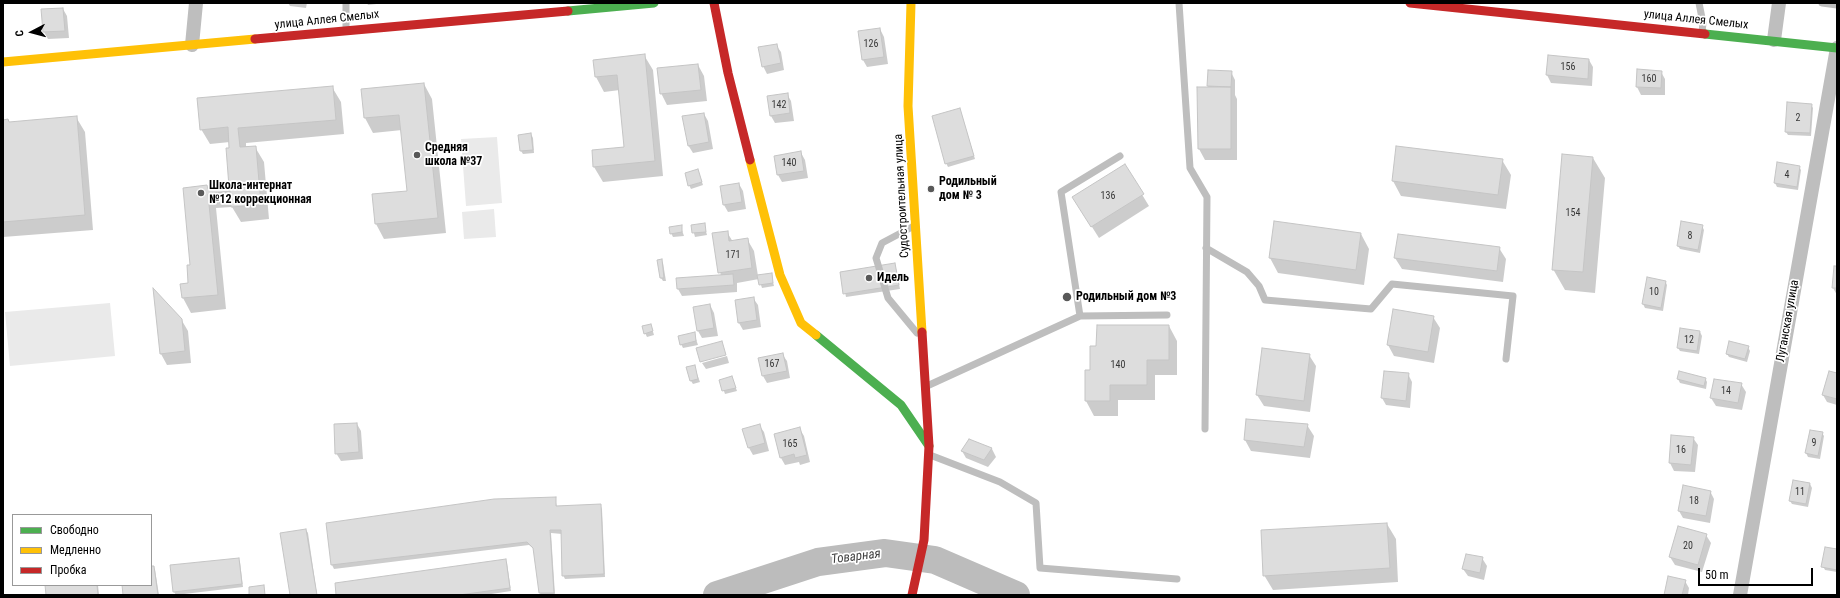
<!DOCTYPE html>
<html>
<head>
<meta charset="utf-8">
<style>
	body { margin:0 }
	#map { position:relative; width:1840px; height:598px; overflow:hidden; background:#fff; font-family:"Roboto Condensed",sans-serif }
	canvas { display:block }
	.frame { position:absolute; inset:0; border:4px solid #000; pointer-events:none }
	.legend { position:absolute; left:12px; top:514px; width:140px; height:72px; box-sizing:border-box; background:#fff; border:1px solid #999; margin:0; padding:5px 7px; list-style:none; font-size:12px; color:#000 }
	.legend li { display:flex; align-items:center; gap:8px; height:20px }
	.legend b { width:20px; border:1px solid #999 }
	.north { position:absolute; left:12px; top:12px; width:40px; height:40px; -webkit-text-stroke:3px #fff; paint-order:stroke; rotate:264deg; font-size:11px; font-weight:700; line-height:16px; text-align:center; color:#000 }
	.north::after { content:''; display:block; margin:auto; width:14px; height:18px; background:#000; clip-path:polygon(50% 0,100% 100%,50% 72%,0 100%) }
	.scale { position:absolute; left:1698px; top:568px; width:115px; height:18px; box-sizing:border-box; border:2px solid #000; border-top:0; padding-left:5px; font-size:12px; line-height:14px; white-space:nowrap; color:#000; -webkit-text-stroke:3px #fff; paint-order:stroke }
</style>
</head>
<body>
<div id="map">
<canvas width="1840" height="598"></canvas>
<div class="frame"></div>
<ul class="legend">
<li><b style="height:5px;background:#4caf50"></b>Свободно</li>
<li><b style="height:5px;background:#ffc107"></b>Медленно</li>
<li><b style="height:5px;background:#c62828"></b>Пробка</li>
</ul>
<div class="north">С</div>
<div class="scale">50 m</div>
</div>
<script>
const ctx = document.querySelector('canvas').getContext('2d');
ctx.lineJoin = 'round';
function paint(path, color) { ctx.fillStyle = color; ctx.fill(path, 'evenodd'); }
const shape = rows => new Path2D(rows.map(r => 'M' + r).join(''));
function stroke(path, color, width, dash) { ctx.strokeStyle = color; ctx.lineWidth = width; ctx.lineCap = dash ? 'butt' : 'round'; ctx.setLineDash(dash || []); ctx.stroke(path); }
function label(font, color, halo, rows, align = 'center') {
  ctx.font = font + ' "Roboto Condensed",sans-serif'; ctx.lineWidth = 3.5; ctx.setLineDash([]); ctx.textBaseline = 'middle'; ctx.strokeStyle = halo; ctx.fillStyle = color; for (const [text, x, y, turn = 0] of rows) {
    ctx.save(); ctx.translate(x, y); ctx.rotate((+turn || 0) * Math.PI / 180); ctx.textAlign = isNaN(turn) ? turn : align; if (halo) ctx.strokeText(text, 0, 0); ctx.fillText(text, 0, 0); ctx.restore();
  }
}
const green = shape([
	[497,137,502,203,466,206,461,139],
	[494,209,496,237,464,239,462,212],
	[110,303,115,356,10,366,5,312]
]);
const shadow = shape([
	[288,3,307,3,306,8,290,6],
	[367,3,385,3,368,5],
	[63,9,67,16,69,38,48,39,44,32],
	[880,29,884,37,888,64,867,67,863,60],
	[776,45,781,52,784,70,767,74,763,66],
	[644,55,653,70,663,176,603,182,594,167,593,151,626,147,620,90,604,92,596,77,594,60],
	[1589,60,1593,67,1592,86,1551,83,1547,75],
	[698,65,704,76,707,101,667,105,661,93],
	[1638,71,1661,72,1665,79,1665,95,1641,95,1637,87],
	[1231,72,1235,80,1235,95,1237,99,1237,160,1205,160,1199,149,1209,88,1208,86],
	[424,84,432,99,446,233,384,239,376,224,408,192,402,130,373,133,365,118],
	[332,87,341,102,344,134,246,143,246,148,255,147,264,162,269,219,241,222,232,207,216,208,226,309,191,313,183,298,190,284,191,266,207,186,209,189,231,188,230,142,210,144,201,129],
	[787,94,791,101,794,121,775,123,771,116,768,97],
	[1811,105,1813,108,1811,136,1788,135,1786,132],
	[960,109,975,159,948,167,946,163],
	[704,114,708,121,713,149,693,153,688,145],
	[76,117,85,132,93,230,3,237,3,121,10,123],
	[531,134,533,138,534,153,523,154,521,151],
	[801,153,805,160,808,178,782,182,778,175,775,156],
	[1593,158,1605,178,1595,293,1565,290,1553,269],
	[1502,160,1511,175,1506,209,1401,196,1393,181],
	[1124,165,1149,206,1099,238,1080,208],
	[1799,167,1801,170,1798,190,1777,187,1775,183],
	[698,170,703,185,691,189,689,185],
	[739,184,743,191,746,209,728,212,724,205],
	[1275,222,1361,234,1369,249,1364,285,1278,273,1270,258],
	[704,224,707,235,695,237,692,226],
	[1702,226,1704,230,1700,253,1680,249,1678,246],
	[681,227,684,236,673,237,671,233],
	[727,232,733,242,747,239,754,251,758,276,771,274,774,286,762,288,759,279,737,283,737,292,682,296,678,289,721,276,713,234],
	[1499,248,1506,259,1503,282,1402,269,1395,258],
	[661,260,663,263,666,281,663,281,661,278],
	[895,264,900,289,846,297,841,272],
	[1837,267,1837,295,1833,288],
	[1665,281,1667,285,1663,311,1645,308,1643,304],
	[753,298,758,305,761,327,743,330,739,323],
	[710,305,714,313,718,336,702,338,698,331],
	[1433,317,1440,328,1434,363,1394,356,1388,345],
	[181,319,188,331,191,363,167,365,161,354],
	[651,325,654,335,647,337,645,333],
	[1169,326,1177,341,1177,375,1155,375,1155,400,1118,400,1118,416,1094,416,1086,401,1091,371],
	[1681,329,1700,332,1702,336,1699,354,1680,351,1678,348],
	[694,333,698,345,683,348,681,344],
	[1748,347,1750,351,1747,362,1729,357,1727,354],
	[782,354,787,361,790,378,767,383,763,376],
	[1309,355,1316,366,1310,412,1264,406,1257,395],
	[727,356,729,363,706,369,702,363],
	[694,366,700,382,693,384,691,381],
	[1408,374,1412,382,1410,408,1386,405,1382,398],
	[1837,374,1837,405,1827,402,1823,395],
	[732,377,737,391,725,394,720,380],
	[1705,378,1707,382,1706,389,1680,383,1678,379],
	[1741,384,1746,392,1742,410,1716,406,1711,398],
	[357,424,361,431,363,459,341,461,336,453],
	[759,425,764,432,769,451,753,455,749,448],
	[1307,425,1314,436,1310,458,1251,451,1245,440],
	[799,428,804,436,810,462,800,465,799,462,785,465,781,458],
	[1810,431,1822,433,1824,436,1820,459,1808,457,1806,453],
	[1693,438,1698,445,1695,472,1674,471,1670,463],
	[969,440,992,449,996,457,988,467,966,458,962,451],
	[1810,484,1812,488,1808,507,1792,504,1790,501],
	[1710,491,1714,499,1710,523,1683,518,1679,511],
	[555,498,557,507,600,505,602,509,605,577,565,579,563,575,562,534,551,533,555,595,541,595,540,593,535,550,529,545,334,569,332,565,328,524],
	[1387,524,1396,539,1398,582,1273,590,1264,575],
	[306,530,308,533,317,595,291,595],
	[1706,535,1711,543,1702,572,1675,565,1670,557],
	[1837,550,1837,572,1825,570,1823,566],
	[1482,558,1487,566,1484,580,1468,576,1463,569],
	[238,559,240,562,243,587,176,595,174,592],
	[505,560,507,563,511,591,485,595,337,595],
	[151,567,153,567,155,570,159,595,124,595,123,585,151,585],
	[1685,581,1689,588,1688,595,1665,595],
	[46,585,98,585,99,595,47,595]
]);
const river = shape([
	[717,595,818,562,885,553,935,560,1016,595]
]);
const building = shape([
	[63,8,65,31,43,32,41,9,63,8],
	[880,28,884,57,862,60,858,31,880,28],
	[777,44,781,63,762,67,758,47,777,44],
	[645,54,655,161,593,167,592,150,624,147,617,75,595,77,593,60,645,54],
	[1548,55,1589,59,1588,79,1546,75,1548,55],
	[698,64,701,90,660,94,657,68,698,64],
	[1637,69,1662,71,1661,88,1636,87,1637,69],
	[1208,70,1232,71,1231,87,1207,86,1208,70],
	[424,83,438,218,375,224,372,194,407,191,399,115,364,118,361,89,424,83],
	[333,86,336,120,238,128,240,147,256,146,261,205,231,207,230,191,208,194,218,295,182,298,180,284,188,283,187,265,190,265,183,188,207,185,208,189,229,187,226,148,229,148,228,127,200,130,197,98,333,86],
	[1197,87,1231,87,1231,149,1198,149,1197,87],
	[788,93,790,113,770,116,767,96,788,93],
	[1787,102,1812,104,1810,133,1785,132,1787,102],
	[960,108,974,156,945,164,932,116,960,108],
	[704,113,709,142,688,146,682,116,704,113],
	[77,116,85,215,3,222,3,120,8,119,9,122,77,116],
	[531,133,533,150,520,151,518,135,531,133],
	[1396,146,1503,159,1498,195,1392,181,1396,146],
	[801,151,804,171,777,175,774,156,801,151],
	[1562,154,1593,157,1583,272,1552,270,1562,154],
	[1777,162,1800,166,1797,187,1774,183,1777,162],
	[1125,164,1144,194,1091,227,1072,197,1125,164],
	[698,169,702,182,688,186,685,173,698,169],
	[739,183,742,202,723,205,720,186,739,183],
	[1274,221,1361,233,1356,270,1269,258,1274,221],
	[1681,221,1703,225,1698,250,1677,246,1681,221],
	[705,223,706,232,692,233,691,225,705,223],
	[682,225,682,232,670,234,669,227,682,225],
	[728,231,729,241,748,238,752,268,718,273,712,233,728,231],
	[1398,234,1500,247,1497,271,1394,258,1398,234],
	[662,259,664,278,660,278,657,260,662,259],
	[895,263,899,285,843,294,840,272,895,263],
	[1834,266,1837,266,1837,288,1832,288,1834,266],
	[772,273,773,283,759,285,757,275,772,273],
	[733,274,734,285,677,289,676,278,733,274],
	[1647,277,1666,281,1661,308,1642,304,1647,277],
	[153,288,182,319,185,351,160,354,153,288],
	[754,297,757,320,738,323,735,300,754,297],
	[710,304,714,328,697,331,693,307,710,304],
	[1393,309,1434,316,1428,352,1387,345,1393,309],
	[651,324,653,331,644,334,642,326,651,324],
	[1097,325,1169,325,1169,360,1147,360,1147,385,1110,385,1110,401,1085,401,1085,370,1090,370,1090,346,1096,346,1097,325],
	[1680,328,1700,331,1697,351,1677,348,1680,328],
	[695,332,696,341,680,345,678,336,695,332],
	[722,341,726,355,700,362,696,348,722,341],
	[1729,341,1749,346,1745,359,1726,354,1729,341],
	[1262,348,1310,354,1304,401,1256,395,1262,348],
	[783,353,787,371,762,376,758,358,783,353],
	[695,365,698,379,690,381,686,367,695,365],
	[1384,371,1409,373,1406,401,1381,398,1384,371],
	[1679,371,1706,378,1704,386,1677,379,1679,371],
	[1829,371,1837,373,1837,399,1822,395,1829,371],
	[732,376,736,388,722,391,719,380,732,376],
	[1714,379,1742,383,1738,403,1710,398,1714,379],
	[1246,419,1308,424,1304,447,1244,440,1246,419],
	[357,423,359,452,335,454,334,424,357,423],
	[760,424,765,443,748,448,742,429,760,424],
	[800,427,807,455,795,458,794,454,780,458,774,434,800,427],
	[1810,430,1823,432,1818,456,1805,453,1810,430],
	[1671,435,1694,437,1691,465,1669,463,1671,435],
	[969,439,992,448,984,460,961,451,969,439],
	[1793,480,1810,483,1806,504,1789,501,1793,480],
	[1683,485,1711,491,1706,516,1678,511,1683,485],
	[556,497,556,506,601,504,604,574,562,576,561,530,550,530,554,593,539,593,533,548,527,542,331,565,326,523,494,499,556,497],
	[1387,523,1390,568,1263,576,1261,530,1387,523],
	[1678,526,1707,534,1698,565,1669,557,1678,526],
	[306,529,317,595,290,595,280,533,306,529],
	[1825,547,1837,549,1837,570,1821,567,1825,547],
	[1466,554,1483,557,1480,573,1462,569,1466,554],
	[239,558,242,584,173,592,170,565,239,558],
	[506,559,510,588,459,595,336,595,335,583,506,559],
	[151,566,154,566,158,595,123,595,122,585,151,585,151,566],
	[1668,576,1686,580,1682,595,1664,595,1668,576],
	[45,585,97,585,98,595,46,595,45,585],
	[264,585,265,595,249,595,249,587,264,585]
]);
const lane = shape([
	[346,3,346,30],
	[1179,3,1190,168,1207,197,1205,429],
	[1699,3,1703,23,1702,32],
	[1822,3,1837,5],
	[914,226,882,243,876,258,888,298,917,333],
	[1206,248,1247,272,1259,286,1265,300,1371,309,1392,284,1513,296,1506,359],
	[1080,316,1061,192,1120,156],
	[927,386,1080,316,1167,315],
	[930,455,1000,482,1036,503,1040,568,1177,579]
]);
const street = shape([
	[1774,40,1779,3],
	[192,45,196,3],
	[1740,595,1837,48]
]);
const fast = shape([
	[568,11,654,3],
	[1705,34,1837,48],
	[816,335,901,405,929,446]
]);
const slow = shape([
	[911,3,908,106,922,332],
	[3,62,255,39],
	[750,160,780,275,801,323,816,335]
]);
const jam = shape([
	[714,3,728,73,750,160],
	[1410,3,1705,34],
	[255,39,568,11],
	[912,595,924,540,929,446,922,332]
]);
const markers = [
	[417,155,4,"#595959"],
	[931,189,4,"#595959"],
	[201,193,4,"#595959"],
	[869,278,4,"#595959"],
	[1067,297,5,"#595959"]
];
const numberNames = [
	["126",871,44],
	["156",1568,67],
	["160",1649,79],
	["142",779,105],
	["2",1798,118],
	["140",789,163],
	["4",1787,175],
	["136",1108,196],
	["154",1573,213],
	["8",1690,236],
	["171",733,255],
	["10",1654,292],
	["12",1689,340],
	["167",772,364],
	["140",1118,365],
	["14",1726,391],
	["9",1814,443],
	["165",790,444],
	["16",1681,450],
	["11",1800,492],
	["18",1694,501],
	["20",1688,546]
];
const streetNames = [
	["улица Аллея Смелых",327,20,-6],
	["улица Аллея Смелых",1696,20,6],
	["Судостроительная улица",902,196,-93],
	["Луганская улица",1788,321,-80]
];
const poiNames = [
	["Средняя",425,148],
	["школа №37",425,162],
	["Родильный",939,182],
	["дом № 3",939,196],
	["Школа-интернат",209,186],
	["№12 коррекционная",209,200],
	["Идель",877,278],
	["Родильный дом №3",1076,297]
];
const waterNames = [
	["Товарная",856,557,-7]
];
paint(green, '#eaeaea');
paint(shadow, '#0003');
stroke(river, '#bcbcbc', 28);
paint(building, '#ddd');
stroke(building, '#c5c5c5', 1);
stroke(lane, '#bebebe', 7);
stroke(street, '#bebebe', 14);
stroke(fast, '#4caf50', 9);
stroke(slow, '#ffc107', 9);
stroke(jam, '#c62828', 9);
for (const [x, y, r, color] of markers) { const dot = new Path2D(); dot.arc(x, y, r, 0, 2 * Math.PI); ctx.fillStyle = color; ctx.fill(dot); stroke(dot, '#fff', 1.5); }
label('10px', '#373737', null, numberNames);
label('12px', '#000', '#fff', streetNames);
label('bold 12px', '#000', '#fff', poiNames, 'left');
label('italic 13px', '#414141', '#fff', waterNames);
</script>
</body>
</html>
